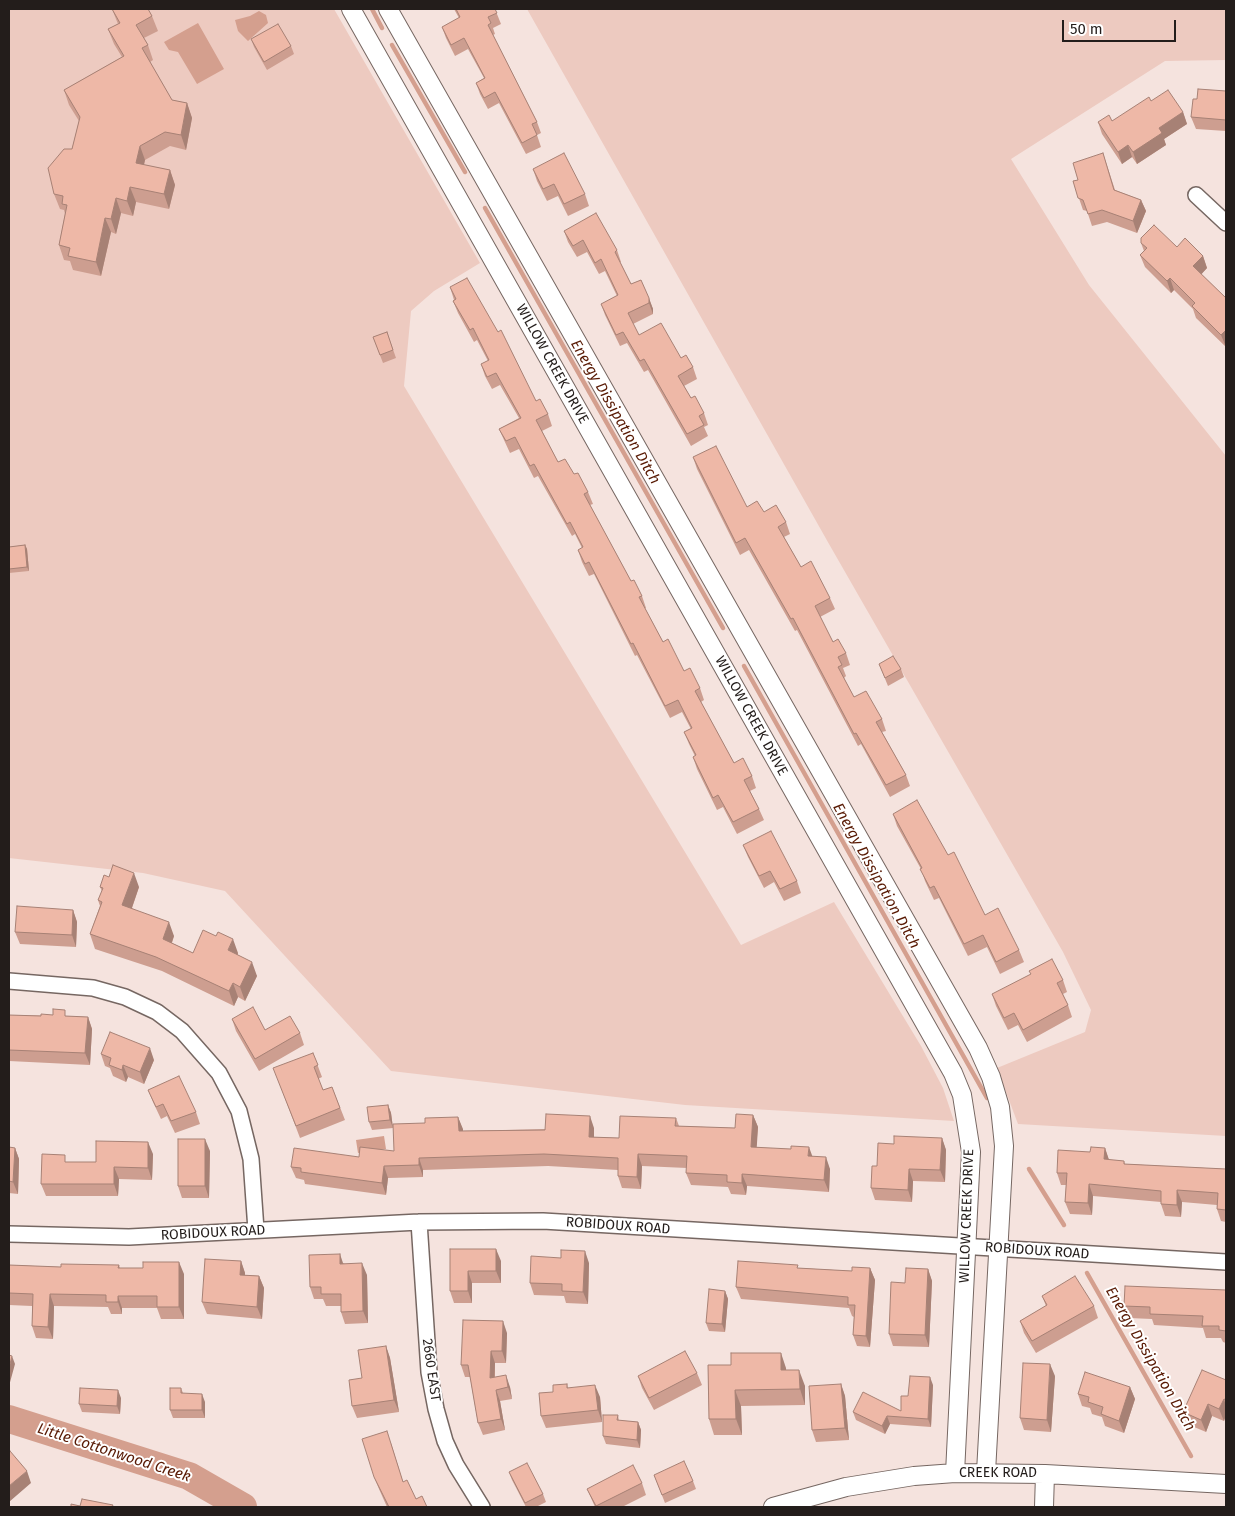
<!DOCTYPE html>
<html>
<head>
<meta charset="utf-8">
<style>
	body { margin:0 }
	#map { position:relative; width:1235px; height:1516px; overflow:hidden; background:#f5e3de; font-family:"Fira Sans",sans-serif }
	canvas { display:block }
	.frame { position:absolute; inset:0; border:10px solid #231d1b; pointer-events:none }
	.scale { position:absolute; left:1062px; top:20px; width:114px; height:22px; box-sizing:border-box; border:2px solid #231d1b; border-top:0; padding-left:6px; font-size:15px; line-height:18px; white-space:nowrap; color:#231d1b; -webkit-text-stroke:4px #fff; paint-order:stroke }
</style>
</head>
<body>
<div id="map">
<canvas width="1235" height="1516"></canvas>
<div class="frame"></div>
<div class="scale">50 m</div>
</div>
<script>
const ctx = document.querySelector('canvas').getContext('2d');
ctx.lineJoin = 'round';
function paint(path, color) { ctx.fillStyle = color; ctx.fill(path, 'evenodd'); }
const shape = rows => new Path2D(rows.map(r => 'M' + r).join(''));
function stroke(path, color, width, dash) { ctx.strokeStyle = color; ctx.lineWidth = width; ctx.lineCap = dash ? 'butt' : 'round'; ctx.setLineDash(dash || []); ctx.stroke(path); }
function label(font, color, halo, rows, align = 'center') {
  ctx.font = font + ' "Fira Sans",sans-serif'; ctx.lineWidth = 4; ctx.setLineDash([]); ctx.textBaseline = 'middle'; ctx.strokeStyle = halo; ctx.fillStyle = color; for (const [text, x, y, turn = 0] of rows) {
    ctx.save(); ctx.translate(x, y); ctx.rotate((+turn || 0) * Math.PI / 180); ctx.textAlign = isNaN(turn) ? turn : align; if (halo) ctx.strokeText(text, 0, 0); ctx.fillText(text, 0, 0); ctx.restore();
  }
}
const green = shape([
	[9,9,334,9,480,263,434,291,411,311,404,386,741,945,834,902,921,1046,943,1088,954,1121,685,1105,391,1071,225,891,143,873,9,858],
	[527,9,1226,9,1226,60,1165,61,1011,159,1089,285,1226,456,1226,1136,1018,1124,997,1068,1085,1032,1091,1010,1063,952,829,544]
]);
const water = shape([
	[259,11,266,15,268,23,248,41,238,31,235,20,250,16],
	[198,23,224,69,197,84,178,52,169,50,164,42],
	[384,1136,386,1149,358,1153,356,1140]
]);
const stream = shape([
	[372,9,382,28],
	[392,45,465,172],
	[485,208,723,628],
	[744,666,987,1098],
	[1029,1169,1064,1225],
	[1087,1273,1191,1456]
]);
const river = shape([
	[9,1419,189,1476,243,1507]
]);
const minor = shape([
	[1196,195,1226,223],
	[9,981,93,988,125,997,157,1012,182,1031,219,1073,239,1111,251,1159,256,1230],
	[419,1222,429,1372,436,1409,445,1441,456,1465,482,1507],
	[9,1234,129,1237,419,1222,543,1221,1226,1262]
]);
const tertiary = shape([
	[351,9,953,1073,962,1095,971,1152,955,1473],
	[388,9,978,1048,991,1077,1000,1107,1004,1146,986,1472],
	[773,1507,846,1487,914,1476,955,1473,1045,1474,1226,1484],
	[1044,1507,1045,1474]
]);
const wall = shape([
	[112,9,152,16,158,31,144,38,148,45,153,60,150,62,172,100,187,103,192,118,186,150,170,146,145,160,144,165,170,170,175,185,169,209,136,202,133,216,121,213,116,234,111,232,101,276,73,270,70,261,64,260,59,245,65,214,64,210,60,209,54,194,72,149,79,121,69,105,64,90,122,57,114,44,108,29,118,24],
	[454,9,495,9,501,24,493,28,495,34,493,35,537,122,541,133,537,135,541,147,526,154,499,103,488,109,480,94,476,83,484,78,468,49,455,56,446,38,442,27,459,18],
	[251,39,291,46,294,54,267,70,254,47],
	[1226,91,1226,131,1196,129,1191,117,1197,99],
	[1151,101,1183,112,1187,124,1164,139,1166,145,1137,164,1132,157,1122,164,1102,134,1098,122,1112,121],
	[1103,153,1115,190,1141,200,1146,211,1137,233,1107,222,1092,226,1087,211,1083,210,1073,181,1078,180],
	[533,169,585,194,589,206,568,216,558,196,547,201,537,181],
	[564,231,617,250,621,262,620,262,631,284,641,280,653,309,653,314,633,324,639,335,681,358,693,367,697,379,684,386,691,398,704,413,708,425,704,427,708,436,691,446,648,370,644,372,627,343,620,346,605,315,601,304,617,296,605,271,599,274,587,252,577,257,568,242],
	[1141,243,1177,247,1203,256,1207,268,1201,274,1226,298,1226,347,1196,318,1193,309,1174,290,1171,293,1145,267,1140,255,1144,251],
	[450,287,536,401,548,414,552,426,542,431,558,462,574,474,588,492,593,504,590,505,631,581,642,596,646,608,645,608,663,642,684,671,700,688,704,700,701,702,734,763,752,776,756,788,750,791,759,809,764,820,737,834,723,807,717,810,697,769,693,757,695,756,689,744,684,732,691,729,682,712,670,718,637,655,635,656,594,574,589,576,582,562,578,550,582,548,575,534,572,536,538,476,534,478,519,449,510,453,504,440,499,429,519,418,500,385,492,389,485,376,481,364,488,361,477,340,474,342,458,313,453,301,454,300],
	[387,332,396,358,383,363,373,337],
	[693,457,747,507,764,512,786,522,790,534,784,537,801,567,830,598,835,609,820,617,833,642,846,653,850,665,843,668,846,676,844,678,854,697,882,719,886,731,882,732,906,775,910,786,890,797,861,744,858,746,797,630,795,631,749,550,740,555,697,469],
	[25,545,27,549,29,571,9,573,9,547],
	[879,664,901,669,904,677,888,686],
	[893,814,948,855,985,915,1019,950,1024,962,1000,974,987,947,968,956,939,898,934,900,925,881,921,869,897,826],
	[743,845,797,881,801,893,784,901,774,882,764,888,748,857],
	[100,887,139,887,132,908,174,936,172,943,193,953,238,953,238,955,257,976,245,1001,238,997,234,1006,162,971,95,949,90,934,100,906,98,900,102,891],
	[73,910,77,922,76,947,20,944,15,932],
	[1063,980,1067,992,1063,994,1068,1005,1072,1017,1027,1042,1018,1025,1008,1030,996,1006,992,994],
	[9,1015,67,1016,88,1017,92,1029,90,1065,9,1061],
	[232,1019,265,1030,300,1033,304,1045,259,1071,236,1031],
	[313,1053,322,1077,318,1079,323,1090,332,1087,345,1120,300,1138,278,1080],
	[101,1054,154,1060,144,1084,128,1077,126,1082,113,1076,110,1068,105,1066],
	[148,1090,196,1112,200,1124,175,1133,167,1116,161,1119,153,1102],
	[388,1105,391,1113,393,1128,372,1130,369,1122],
	[753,1115,758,1127,756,1147,812,1156,830,1169,829,1192,747,1186,746,1195,731,1194,728,1187,691,1185,686,1173,687,1168,642,1166,641,1189,622,1188,618,1176,618,1170,548,1166,423,1170,423,1177,388,1178,386,1195,305,1184,304,1180,296,1178,291,1167,359,1157,394,1151,425,1123,458,1117,463,1131,594,1128,594,1137,619,1138,676,1118,679,1126,735,1128],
	[942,1138,946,1150,945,1182,913,1181,912,1202,875,1200,871,1188,877,1166,894,1144],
	[9,1147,15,1148,19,1159,18,1194,9,1193],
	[1105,1148,1109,1160,1124,1161,1125,1164,1226,1169,1226,1222,1221,1221,1217,1209,1217,1205,1182,1202,1181,1217,1165,1216,1161,1204,1161,1202,1093,1196,1092,1215,1070,1214,1065,1202,1066,1185,1061,1185,1057,1173,1090,1152],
	[210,1151,209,1198,182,1198,178,1186],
	[153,1154,152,1180,119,1179,118,1196,46,1196,41,1184,67,1162,96,1162],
	[450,1249,501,1261,501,1283,472,1283,472,1303,454,1303,450,1291],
	[241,1261,245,1273,245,1275,259,1276,264,1288,262,1319,207,1314,202,1302],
	[343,1263,367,1275,368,1323,345,1324,341,1312,341,1306,326,1306,323,1299,314,1299,310,1287],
	[589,1263,588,1304,566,1303,564,1296,534,1295,530,1283],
	[9,1265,61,1267,119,1265,120,1268,184,1274,184,1319,161,1319,157,1308,122,1308,122,1314,111,1314,108,1307,54,1306,53,1339,36,1338,32,1326,32,1306,9,1305],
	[799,1268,852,1271,870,1268,875,1280,870,1347,857,1346,853,1335,854,1317,852,1316,849,1308,741,1299,736,1287],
	[928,1269,932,1281,929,1347,893,1346,889,1334,905,1283],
	[1226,1290,1226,1343,1223,1342,1221,1338,1206,1338,1203,1328,1154,1325,1152,1319,1129,1318,1124,1306],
	[725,1291,728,1299,725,1332,709,1331,706,1323],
	[1042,1296,1094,1306,1098,1318,1036,1353,1024,1333,1020,1321,1046,1306],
	[507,1333,506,1363,495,1363,495,1377,510,1387,512,1399,500,1401,505,1430,483,1435,478,1423,470,1377,465,1377,461,1365],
	[386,1346,390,1358,399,1412,357,1418,352,1406,362,1378],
	[708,1365,786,1368,786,1370,805,1386,805,1405,741,1406,742,1435,714,1435,709,1419],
	[697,1373,702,1385,654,1410,642,1388,638,1376],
	[1055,1376,1051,1432,1024,1430,1020,1418],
	[1226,1380,1226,1415,1224,1421,1212,1416,1206,1432,1187,1424,1183,1412],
	[567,1384,568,1388,600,1397,602,1422,546,1428,541,1416,553,1392],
	[841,1384,845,1396,849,1440,816,1442,812,1430],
	[933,1385,931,1427,890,1424,885,1434,856,1420,853,1412,901,1411,908,1396],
	[1130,1387,1135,1399,1124,1433,1105,1426,1102,1417,1092,1414,1090,1408,1082,1406,1078,1394],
	[181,1388,183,1393,205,1402,205,1418,173,1418,170,1410],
	[121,1398,120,1414,82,1412,79,1404],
	[618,1415,619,1421,638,1422,641,1430,640,1448,606,1444,603,1436],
	[391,1443,403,1482,416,1499,427,1507,387,1507,379,1489,374,1477],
	[509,1472,543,1494,546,1502,536,1507,526,1507,512,1480],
	[654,1475,693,1481,696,1489,665,1503],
	[642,1483,646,1495,622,1507,595,1507,587,1489]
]);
const shadedWall = shape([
	[187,103,192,118,186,150,181,135],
	[1183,112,1187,124,1164,139,1166,145,1137,164,1133,152,1159,128],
	[1128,145,1132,157,1122,164,1118,152],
	[140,146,145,160,141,177,136,163],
	[170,170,175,185,169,209,164,194],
	[130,187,136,202,133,216,127,201],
	[116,198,121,213,116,234,111,219],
	[1141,200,1146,211,1137,233,1133,221],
	[105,218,111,232,101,276,96,262],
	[1203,256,1207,268,1198,278,1193,266],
	[1170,278,1174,290,1171,293,1167,281],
	[649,298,653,309,653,314,649,303],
	[1226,330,1226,347,1221,335],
	[25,545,27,549,29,571,27,567],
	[134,873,139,887,128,919,122,905],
	[73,910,77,922,76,947,72,935],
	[169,922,174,936,168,953,163,939],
	[233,939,238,953,233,965,228,950],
	[252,962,257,976,245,1001,240,987],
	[233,983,238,997,234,1006,229,991],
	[88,1017,92,1029,90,1065,85,1053],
	[150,1048,154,1060,144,1084,140,1072],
	[123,1065,128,1077,126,1082,122,1070],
	[388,1105,391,1113,393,1128,390,1120],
	[753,1115,758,1127,756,1159,751,1147],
	[590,1116,594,1128,594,1149,589,1137],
	[458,1117,463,1129,463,1143,459,1131],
	[942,1138,946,1150,945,1182,940,1170],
	[205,1139,210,1151,209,1198,205,1186],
	[148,1142,153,1154,152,1180,148,1168],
	[809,1147,813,1158,808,1156],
	[15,1148,19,1159,18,1194,13,1182],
	[1105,1148,1109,1160,1104,1159],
	[638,1154,642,1166,641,1189,637,1177],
	[826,1157,830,1169,829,1192,824,1180],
	[419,1158,423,1170,423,1177,419,1165],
	[384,1166,388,1178,386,1195,382,1183],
	[114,1167,119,1179,118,1196,114,1184],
	[909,1169,913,1181,912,1202,908,1190],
	[742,1174,747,1186,746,1195,742,1183],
	[1089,1184,1093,1196,1092,1215,1088,1203],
	[1177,1190,1182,1202,1181,1217,1177,1205],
	[496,1249,501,1261,501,1283,496,1271],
	[585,1251,589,1263,588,1304,583,1292],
	[340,1254,344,1266,340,1264],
	[241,1261,245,1273,244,1287,240,1275],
	[179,1262,184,1274,184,1319,179,1307],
	[362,1263,367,1275,368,1323,363,1311],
	[870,1268,875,1280,870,1347,866,1336],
	[928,1269,932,1281,929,1347,925,1335],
	[468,1271,472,1283,472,1303,468,1291],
	[259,1276,264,1288,262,1319,257,1307],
	[725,1291,728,1299,725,1332,722,1324],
	[50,1294,54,1306,53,1339,48,1327],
	[118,1296,122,1308,122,1314,118,1302],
	[503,1321,507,1333,506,1363,502,1351],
	[386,1346,390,1358,399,1412,394,1400],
	[491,1351,495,1363,494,1390,490,1378],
	[781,1353,786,1368,787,1386,781,1370],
	[12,1356,15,1364,9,1386,9,1368],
	[1050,1364,1055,1376,1051,1432,1047,1420],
	[799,1370,805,1386,805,1405,800,1389],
	[506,1375,510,1387,512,1399,508,1387],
	[930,1377,933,1385,931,1427,928,1419],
	[841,1384,845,1396,849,1440,845,1428],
	[595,1385,600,1397,602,1422,598,1410],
	[1130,1387,1135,1399,1124,1433,1119,1421],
	[118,1390,121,1398,120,1414,117,1406],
	[496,1390,500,1401,505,1430,501,1419],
	[735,1390,741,1406,742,1435,736,1419],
	[202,1394,205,1402,205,1418,202,1410],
	[1224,1399,1226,1406,1226,1415,1224,1421,1219,1409],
	[1208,1404,1212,1416,1206,1432,1201,1420],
	[887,1416,890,1424,885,1434,882,1426],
	[638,1422,641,1430,640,1448,637,1440],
	[27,1471,31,1483,9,1502,9,1486]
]);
const building = shape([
	[112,9,148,9,152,16,136,25,148,45,142,48,172,100,187,103,181,135,165,132,140,146,136,163,170,170,164,194,130,187,127,201,116,198,111,219,105,218,96,262,68,256,70,248,59,245,67,205,62,204,63,196,54,194,48,168,64,149,72,149,80,117,64,90,124,56,108,29,120,23,112,9],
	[456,9,495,9,497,13,488,17,491,23,488,25,537,122,532,124,537,135,522,143,495,92,484,98,476,83,485,78,464,38,451,45,442,27,460,17,456,9],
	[278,24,291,46,264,62,251,39,278,24],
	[1198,89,1226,91,1226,120,1191,117,1193,99,1197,99,1198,89],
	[1168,90,1183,112,1159,128,1162,133,1133,152,1128,145,1118,152,1098,122,1109,115,1112,121,1149,97,1151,101,1168,90],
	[564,153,585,194,564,204,554,184,543,189,533,169,564,153],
	[1103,153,1114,190,1141,200,1133,221,1102,210,1088,214,1083,200,1078,198,1073,181,1078,180,1073,163,1103,153],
	[596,213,617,250,615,252,631,284,641,280,649,298,649,303,628,313,639,335,661,323,681,358,686,355,693,367,678,376,691,398,695,396,704,413,699,416,704,425,687,434,644,359,640,361,623,332,616,335,601,304,618,295,601,259,595,263,583,240,573,246,564,231,596,213],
	[1154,225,1177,247,1185,238,1203,256,1193,266,1226,298,1226,330,1221,335,1192,306,1195,303,1170,278,1167,281,1140,255,1147,248,1141,243,1141,238,1154,225],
	[467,278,498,332,501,330,536,401,540,399,548,414,536,420,558,462,565,459,574,474,578,473,588,492,584,494,631,581,634,580,642,596,639,597,663,642,668,639,684,671,690,668,700,688,695,691,734,763,743,758,752,776,744,780,759,809,733,822,718,795,713,798,693,757,696,755,684,732,692,728,678,700,665,706,633,643,631,644,589,562,585,564,578,550,583,547,570,522,567,524,534,464,530,466,515,437,506,441,499,429,521,418,496,373,487,377,481,364,489,360,473,328,470,330,453,301,456,299,450,287,467,278],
	[387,332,393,350,380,355,373,337,387,332],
	[716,446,747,507,757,501,764,512,776,505,786,522,778,527,797,560,801,567,811,561,830,598,815,606,833,642,838,639,846,653,838,657,842,665,838,667,854,697,866,691,882,719,876,722,906,775,886,785,856,733,854,734,793,618,791,619,745,538,736,543,693,457,716,446],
	[25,545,27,567,9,569,9,547,25,545],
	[893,656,901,669,885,678,879,664,893,656],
	[917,800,948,855,954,852,985,915,998,908,1019,950,996,962,983,935,964,944,934,886,930,888,920,869,922,868,893,814,917,800],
	[771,831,797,881,780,889,770,871,759,876,743,845,771,831],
	[113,865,134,873,122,905,169,922,163,939,193,953,203,930,216,936,218,932,233,939,228,950,252,962,240,987,233,983,229,991,156,957,90,934,102,902,98,900,103,888,100,887,104,875,109,877,113,865],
	[17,906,73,910,72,935,15,932,17,906],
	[1052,959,1063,980,1057,983,1068,1005,1023,1030,1014,1013,1004,1018,992,994,1031,974,1029,971,1052,959],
	[253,1007,265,1030,290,1016,300,1033,255,1059,232,1019,253,1007],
	[53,1009,65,1010,65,1016,88,1017,85,1053,9,1050,9,1015,41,1016,41,1014,53,1015,53,1009],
	[110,1032,150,1048,140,1072,123,1065,122,1070,109,1065,111,1058,101,1054,110,1032],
	[313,1053,318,1065,314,1067,323,1090,332,1087,340,1108,296,1126,273,1068,313,1053],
	[179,1076,196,1112,171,1121,163,1104,156,1107,148,1090,179,1076],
	[388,1105,390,1120,369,1122,367,1107,388,1105],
	[546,1114,590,1116,589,1137,619,1138,620,1116,676,1118,675,1126,735,1128,736,1114,753,1115,751,1147,791,1149,791,1146,809,1147,808,1156,826,1157,824,1180,742,1174,742,1183,727,1182,727,1175,686,1173,687,1156,638,1154,637,1177,618,1176,618,1158,544,1154,419,1158,419,1165,384,1166,382,1183,301,1172,301,1168,291,1167,294,1148,359,1157,360,1147,394,1151,393,1124,425,1123,425,1118,458,1117,459,1131,545,1130,546,1114],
	[894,1136,942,1138,940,1170,909,1169,908,1190,871,1188,872,1166,877,1166,878,1143,894,1144,894,1136],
	[178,1139,205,1139,205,1186,178,1186,178,1139],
	[96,1141,148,1142,148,1168,114,1167,114,1184,41,1184,42,1154,65,1155,65,1162,96,1162,96,1141],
	[9,1147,15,1148,13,1182,9,1181,9,1147],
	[1091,1147,1105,1148,1104,1159,1124,1161,1124,1164,1226,1169,1226,1210,1217,1209,1218,1193,1177,1190,1177,1205,1161,1204,1161,1191,1089,1184,1088,1203,1065,1202,1067,1173,1057,1173,1058,1150,1090,1152,1091,1147],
	[450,1249,496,1249,496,1271,468,1271,468,1291,450,1291,450,1249],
	[561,1250,585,1251,583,1292,562,1291,562,1284,530,1283,531,1256,561,1258,561,1250],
	[340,1254,340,1264,362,1263,363,1311,341,1312,341,1294,321,1294,321,1287,310,1287,309,1255,340,1254],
	[205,1259,241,1261,240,1275,259,1276,257,1307,202,1302,205,1259],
	[738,1261,798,1265,797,1268,852,1271,852,1267,870,1268,866,1336,853,1335,855,1305,848,1305,848,1297,736,1287,738,1261],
	[143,1262,179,1262,179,1307,157,1307,157,1296,118,1296,118,1302,106,1302,106,1295,50,1294,48,1327,32,1326,33,1294,9,1293,9,1265,61,1267,61,1264,119,1265,118,1268,143,1268,143,1262],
	[906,1268,928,1269,925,1335,889,1334,891,1282,905,1283,906,1268],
	[1075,1276,1094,1306,1032,1341,1020,1321,1047,1305,1042,1296,1075,1276],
	[1125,1286,1226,1290,1226,1331,1219,1330,1219,1326,1202,1326,1203,1316,1150,1314,1150,1307,1124,1306,1125,1286],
	[709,1289,725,1291,722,1324,706,1323,709,1289],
	[463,1320,503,1321,502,1351,491,1351,490,1378,506,1375,508,1387,496,1390,501,1419,478,1423,468,1365,461,1365,463,1320],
	[386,1346,394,1400,352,1406,349,1380,362,1378,358,1350,386,1346],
	[685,1351,697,1373,649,1398,638,1376,685,1351],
	[731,1353,781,1353,781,1370,799,1370,800,1389,735,1390,736,1419,709,1419,708,1365,731,1365,731,1353],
	[9,1355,12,1356,9,1368,9,1355],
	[1023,1363,1050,1364,1047,1420,1020,1418,1023,1363],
	[1202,1370,1226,1380,1226,1400,1224,1399,1219,1409,1208,1404,1201,1420,1183,1412,1202,1370],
	[1085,1372,1130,1387,1119,1421,1101,1414,1103,1407,1088,1402,1089,1397,1078,1394,1085,1372],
	[910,1376,930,1377,928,1419,887,1416,882,1426,853,1412,863,1392,901,1411,901,1396,908,1396,910,1376],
	[567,1384,567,1388,595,1385,598,1410,541,1416,539,1393,553,1392,553,1385,567,1384],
	[841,1384,845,1428,812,1430,809,1386,841,1384],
	[80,1388,118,1390,117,1406,79,1404,80,1388],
	[170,1388,181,1388,181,1393,202,1394,202,1410,170,1410,170,1388],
	[603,1415,618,1415,617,1420,638,1422,637,1440,603,1436,603,1415],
	[387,1431,403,1482,407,1480,416,1499,422,1496,427,1507,389,1507,374,1477,362,1439,387,1431],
	[10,1451,27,1471,9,1486,9,1452,10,1451],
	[684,1461,693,1481,662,1495,654,1475,684,1461],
	[527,1463,543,1494,525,1503,509,1472,527,1463],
	[633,1465,642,1483,596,1506,587,1489,633,1465],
	[82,1499,113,1505,112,1507,71,1507,71,1504,80,1506,82,1499]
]);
const streetNames = [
	["WILLOW CREEK DRIVE",552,364,61],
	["WILLOW CREEK DRIVE",751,716,61],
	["WILLOW CREEK DRIVE",967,1216,-88],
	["ROBIDOUX ROAD",618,1226,4],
	["ROBIDOUX ROAD",213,1233,-3],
	["ROBIDOUX ROAD",1037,1251,4],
	["2660 EAST",431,1370,82],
	["CREEK ROAD",998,1473]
];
const waterNames = [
	["Energy Dissipation Ditch",615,412,60],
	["Energy Dissipation Ditch",876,876,61],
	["Energy Dissipation Ditch",1150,1359,60],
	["Little Cottonwood Creek",114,1453,18]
];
paint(green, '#edcac0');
paint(water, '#d49f8e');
stroke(stream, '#d49f8e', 4.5);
stroke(river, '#d49f8e', 28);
stroke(minor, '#766762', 18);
stroke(tertiary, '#766762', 20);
stroke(minor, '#fff', 15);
stroke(tertiary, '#fff', 18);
paint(wall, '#cd9e90');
paint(shadedWall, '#a78175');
paint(building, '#eeb8a7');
stroke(building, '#a78175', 1);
label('14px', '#231d1b', '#fff', streetNames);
label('italic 15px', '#581903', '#fff', waterNames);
</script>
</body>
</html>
